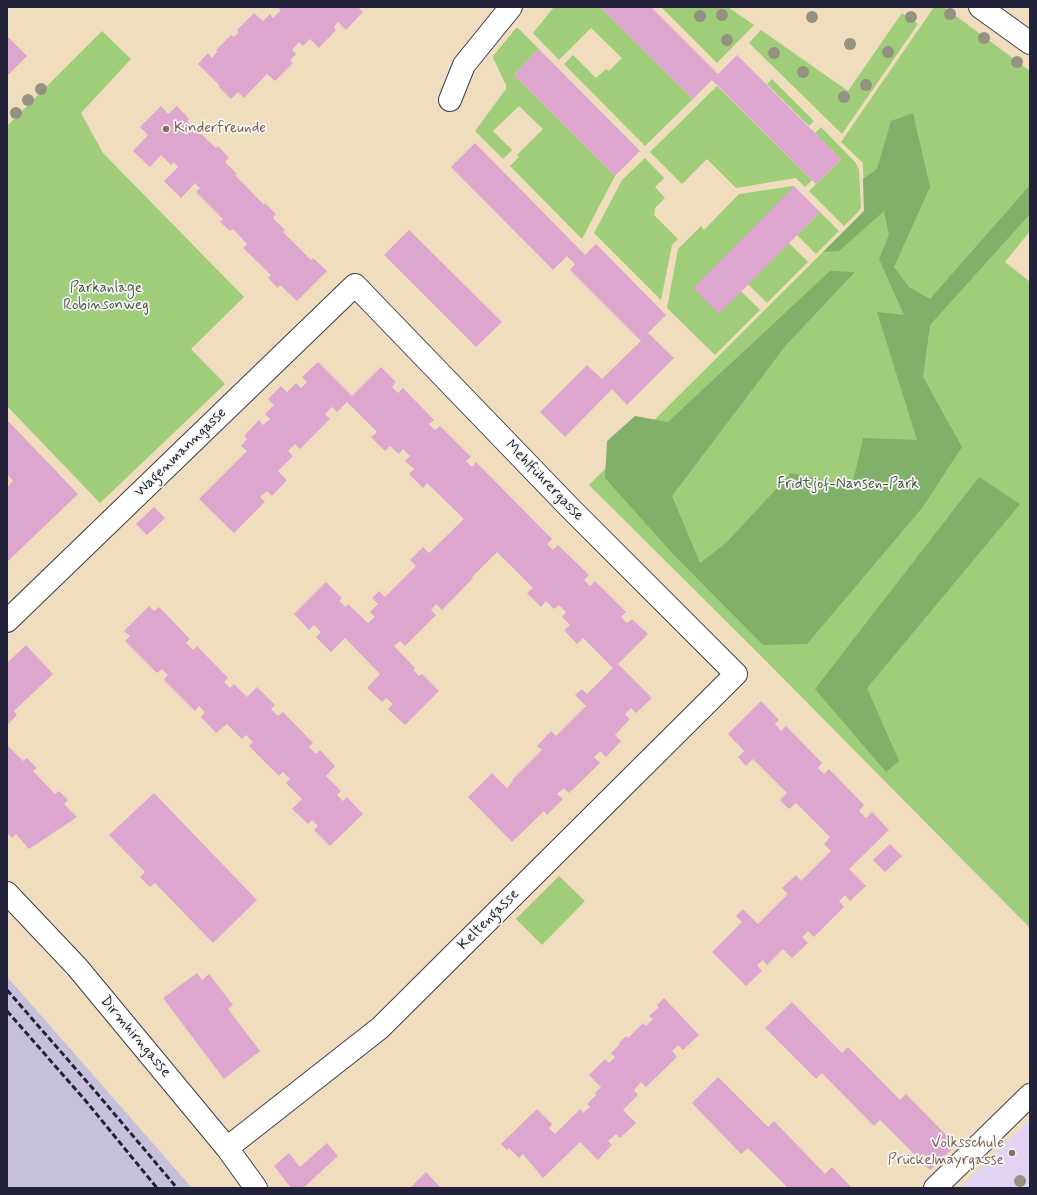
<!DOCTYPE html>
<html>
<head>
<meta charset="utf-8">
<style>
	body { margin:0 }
	#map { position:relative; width:1037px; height:1195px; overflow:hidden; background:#f0ddbe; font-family:Mynerve,sans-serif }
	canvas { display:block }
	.frame { position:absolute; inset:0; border:8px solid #22223b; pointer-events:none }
</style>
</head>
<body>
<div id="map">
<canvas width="1037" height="1195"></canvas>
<div class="frame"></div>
</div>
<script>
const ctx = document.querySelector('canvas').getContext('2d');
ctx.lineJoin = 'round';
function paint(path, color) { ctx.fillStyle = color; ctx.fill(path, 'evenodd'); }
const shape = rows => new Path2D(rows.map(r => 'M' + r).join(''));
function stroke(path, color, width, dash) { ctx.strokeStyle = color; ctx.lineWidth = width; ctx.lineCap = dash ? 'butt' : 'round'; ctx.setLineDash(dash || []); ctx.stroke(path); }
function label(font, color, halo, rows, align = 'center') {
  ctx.font = font + ' Mynerve,sans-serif'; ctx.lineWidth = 3.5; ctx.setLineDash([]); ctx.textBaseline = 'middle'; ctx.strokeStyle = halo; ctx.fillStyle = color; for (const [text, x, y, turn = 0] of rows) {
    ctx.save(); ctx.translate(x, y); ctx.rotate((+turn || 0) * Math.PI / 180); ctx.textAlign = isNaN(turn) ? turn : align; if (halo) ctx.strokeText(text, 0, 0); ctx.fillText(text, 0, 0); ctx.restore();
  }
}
const built = shape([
	[1030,1119,1030,1188,960,1188]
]);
const industrial = shape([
	[7,977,17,988,192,1188,7,1188]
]);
const green = shape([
	[554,7,600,7,693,99,645,146,564,64,573,55,596,78,606,69,609,71,622,58,591,28,559,60,533,33],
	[661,7,728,7,754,25,717,63],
	[934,7,944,7,1030,71,1030,231,1005,262,1030,282,1030,928,765,660,589,485,864,211,863,163,841,142],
	[902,13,918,24,842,134,749,43,761,30,848,91],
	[516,28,518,28,539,49,514,75,615,176,582,239,510,166,519,157,517,155,543,129,519,106,493,131,512,150,503,159,475,131,506,89,506,85,493,58,494,55],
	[102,31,131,59,81,113,103,153,244,297,191,349,225,384,100,503,7,406,7,126],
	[772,79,814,121,809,126,767,84],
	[717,86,812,180,805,187,796,178,736,188,707,159,682,184,650,152],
	[821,127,856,163,859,170,861,207,858,212,844,226,809,191,841,159,815,133],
	[645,158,664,178,655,187,665,198,655,208,654,215,678,239,672,245,661,300,594,233,622,180],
	[793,186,794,186,741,291,760,310,715,355,667,308,678,249,701,226,704,230,739,194],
	[820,212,839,231,816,254,797,235],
	[789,243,808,262,767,303,748,284],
	[559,876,585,901,542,945,516,919]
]);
const forest = shape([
	[913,113,930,187,894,267,909,287,930,299,1030,185,1030,214,930,325,923,377,962,447,922,508,807,644,763,645,673,554,605,478,607,441,635,416,668,422,830,271,855,272,786,345,672,496,700,563,726,543,791,473,852,486,863,438,917,440,877,312,904,315,879,259,889,235,884,211,839,251,823,252,864,211,863,179,877,169,891,121],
	[979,477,1020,504,867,688,899,761,886,772,815,689]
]);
const building = shape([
	[277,7,361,7,359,9,363,12,346,30,338,22,334,27,336,30,319,48,310,39,303,46,299,42,292,50,296,54,290,60,293,63,275,81,267,74,244,98,238,92,231,99,219,87,220,86,198,64,208,53,212,58,217,52,216,50,231,35,234,37,239,32,237,30,254,13,263,21,270,14,273,18,281,10],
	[600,7,651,7,718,74,737,55,841,159,816,184,712,80,693,99],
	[7,36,27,56,7,76],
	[539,49,640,151,615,176,514,75],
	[161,106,168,114,177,106,189,119,187,121,216,148,218,146,229,158,225,162,237,174,235,175,264,205,265,203,276,214,273,218,285,230,283,232,311,260,313,258,327,271,297,301,280,285,278,288,268,278,271,275,243,248,247,244,233,229,230,231,220,222,223,219,196,192,200,188,195,183,181,198,164,181,178,167,174,162,171,165,161,155,150,167,133,151,148,135,140,127],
	[475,143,585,255,596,244,666,315,648,333,674,358,627,405,612,389,565,437,540,412,587,365,602,379,641,341,570,270,575,264,567,256,553,270,451,167],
	[794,186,820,212,719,314,693,288],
	[409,230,502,322,476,347,384,255],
	[318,362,352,396,381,367,396,382,392,387,398,393,403,388,434,420,429,424,435,430,440,426,471,457,466,461,472,467,476,462,552,539,547,544,553,550,558,545,589,575,584,580,590,586,595,581,626,612,621,617,627,623,632,619,648,634,618,664,652,698,636,713,631,708,625,714,630,719,615,735,621,741,606,757,600,751,594,757,600,763,569,793,564,788,557,794,563,799,547,815,544,811,512,842,468,797,492,773,507,788,513,781,512,780,542,750,537,746,551,731,556,736,586,706,575,695,582,689,587,694,613,668,583,638,577,644,564,630,570,625,562,617,566,612,559,605,554,609,546,601,541,607,527,593,533,588,497,552,472,577,473,578,442,610,436,604,431,610,436,615,405,646,400,641,394,646,415,668,413,670,419,676,422,674,439,691,405,725,388,709,393,704,386,698,382,702,367,688,380,674,345,638,331,652,316,637,321,632,314,625,309,630,294,614,326,582,342,598,339,601,346,607,348,604,368,623,375,617,370,612,378,604,372,598,379,591,385,597,416,566,410,560,423,547,429,553,464,519,427,483,423,488,409,474,414,469,405,461,410,456,403,449,399,454,390,446,385,451,371,437,377,432,347,402,337,412,332,407,325,414,330,419,300,449,295,444,288,451,293,456,278,471,287,480,272,496,267,491,260,497,265,502,234,533,199,499,247,451,241,446,247,439,244,436,259,420,263,425,270,419,265,414,274,405,268,399,281,386,287,392,296,383,301,388,307,382,302,377],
	[7,420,78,494,7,562,7,487,13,481,7,474],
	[154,507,165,518,147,535,136,524],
	[149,606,154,611,159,607,190,639,186,643,193,650,197,646,228,678,224,682,230,688,234,684,247,697,257,687,275,705,271,709,278,716,283,712,313,743,309,747,316,754,320,750,335,766,326,776,341,791,337,795,343,801,347,797,363,814,330,846,314,830,318,826,312,820,308,824,292,809,302,799,286,783,290,779,283,772,279,776,249,746,253,742,246,735,242,739,227,724,216,733,201,717,205,712,199,706,195,711,164,680,168,675,162,669,157,673,125,641,130,636,124,631],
	[26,645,53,674,14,711,17,715,7,725,7,663],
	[761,701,779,720,775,724,781,731,786,726,822,763,818,768,824,774,829,769,864,805,859,811,866,818,872,812,889,830,849,869,866,886,850,901,845,895,839,901,844,907,814,937,808,931,802,937,808,943,792,958,783,949,767,965,763,960,757,965,762,971,746,986,712,952,742,922,736,916,743,909,758,924,788,894,782,888,796,875,801,881,831,851,824,844,830,837,796,803,789,809,780,800,787,793,753,759,746,766,738,757,744,751,728,734],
	[7,745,23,761,27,758,37,768,33,771,55,794,59,791,68,800,64,804,77,817,29,849,16,834,12,838,7,832],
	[154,793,257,900,213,943,155,883,150,887,140,877,145,872,109,835],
	[890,844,902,856,885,872,873,860],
	[197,973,202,980,209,974,233,1005,228,1009,260,1051,224,1079,163,998],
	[664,998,699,1035,683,1050,678,1045,672,1051,677,1057,646,1087,641,1082,634,1090,638,1095,623,1110,636,1123,620,1138,616,1134,608,1141,612,1145,598,1160,580,1142,543,1178,523,1154,519,1158,509,1148,507,1150,501,1144,537,1109,552,1124,549,1128,555,1134,580,1109,583,1113,590,1107,587,1104,596,1095,595,1093,601,1087,589,1075,605,1059,609,1063,615,1057,611,1053,620,1044,619,1043,626,1036,628,1038,643,1023,646,1026,653,1019,649,1016,659,1007,657,1005],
	[792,1002,842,1053,848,1047,900,1100,906,1094,956,1145,930,1170,880,1120,874,1126,822,1073,816,1079,765,1028],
	[718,1077,768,1127,774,1121,825,1174,832,1167,852,1188,788,1188,748,1148,741,1154,692,1103],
	[327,1143,338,1156,303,1188,291,1188,274,1166,289,1153,300,1167],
	[426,1172,441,1188,410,1188]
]);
const minor = shape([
	[450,100,464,65,511,7],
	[7,621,355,285,570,508,736,674,380,1028,227,1148],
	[7,893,77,967,227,1148,256,1188],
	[935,1188,1030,1095]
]);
const tertiary = shape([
	[980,7,1030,43]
]);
const rail = shape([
	[7,990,95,1091,177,1188],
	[7,1011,85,1100,157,1188]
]);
const trees = [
	[950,14],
	[722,15],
	[700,16],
	[812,17],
	[911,17],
	[984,38],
	[727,40],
	[850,44],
	[888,52],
	[774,53],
	[1017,62],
	[803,72],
	[866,85],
	[41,89],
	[844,97],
	[28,100],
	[16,113],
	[1020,1181]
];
const markers = [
	[166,129,4,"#8d6e63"],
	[1012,1153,4,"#8d6e63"]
];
const educationNames = [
	["Kinderfreunde",174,129],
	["Volksschule",1004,1144,"right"],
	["Prückelmayrgasse",1004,1161,"right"]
];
const parkNames = [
	["Parkanlage",106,289],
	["Robinsonweg",106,306],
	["Fridtjof-Nansen-Park",848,485]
];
const streetNames = [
	["Wagenmanngasse",181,453,-44],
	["Mehlführergasse",544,481,46],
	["Keltengasse",489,920,-45],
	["Dirmhirngasse",135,1037,50]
];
paint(built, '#e3d3f2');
paint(industrial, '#c6c0da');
paint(green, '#a0cd7a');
paint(forest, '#80b06a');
paint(building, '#dca6ce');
stroke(minor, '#413e4f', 24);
stroke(tertiary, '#413e4f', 24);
stroke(minor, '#fff', 22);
stroke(tertiary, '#fff', 22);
stroke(rail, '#22223b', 3, [6, 3]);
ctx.fillStyle = '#949280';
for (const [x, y] of trees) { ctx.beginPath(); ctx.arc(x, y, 6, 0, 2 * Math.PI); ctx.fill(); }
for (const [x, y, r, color] of markers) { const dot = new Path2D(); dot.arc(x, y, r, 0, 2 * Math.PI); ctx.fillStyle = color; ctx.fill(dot); stroke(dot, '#f6f6f2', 1.5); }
label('15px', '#785e54', '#f6f6f2', educationNames, 'left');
label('15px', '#48554e', '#f6f6f2', parkNames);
label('15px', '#22223b', '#f6f6f2', streetNames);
</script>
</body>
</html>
